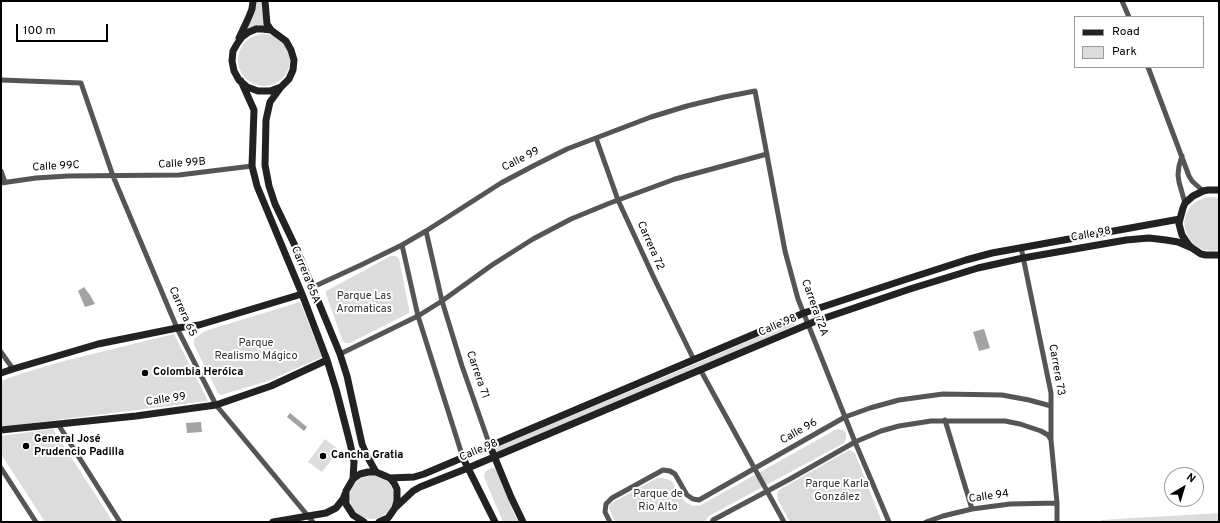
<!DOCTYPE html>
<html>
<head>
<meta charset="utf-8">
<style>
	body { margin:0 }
	#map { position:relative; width:1220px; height:523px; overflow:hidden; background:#fff; font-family:Overpass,sans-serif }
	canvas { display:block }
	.frame { position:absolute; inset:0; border:2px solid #000; pointer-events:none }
	.legend { position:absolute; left:1074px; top:16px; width:130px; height:52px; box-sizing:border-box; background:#fff; border:1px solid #999; margin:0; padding:5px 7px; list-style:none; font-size:12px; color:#000 }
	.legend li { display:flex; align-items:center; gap:8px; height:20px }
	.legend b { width:20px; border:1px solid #999 }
	.north { position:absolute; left:1164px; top:467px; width:40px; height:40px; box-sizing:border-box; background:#fff; border:1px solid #999; border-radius:50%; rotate:38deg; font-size:11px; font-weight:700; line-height:16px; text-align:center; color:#000 }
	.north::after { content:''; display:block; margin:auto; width:14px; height:18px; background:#000; clip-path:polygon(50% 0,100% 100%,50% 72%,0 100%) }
	.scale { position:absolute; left:16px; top:24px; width:92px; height:18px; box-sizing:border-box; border:2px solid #000; border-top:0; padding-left:5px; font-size:12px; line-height:14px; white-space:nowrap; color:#000; -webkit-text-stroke:3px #fff; paint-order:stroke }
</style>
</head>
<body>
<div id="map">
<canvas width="1220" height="523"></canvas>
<div class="frame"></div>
<ul class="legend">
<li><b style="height:5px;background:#222"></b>Road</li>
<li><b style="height:11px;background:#dcdcdc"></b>Park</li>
</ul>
<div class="north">N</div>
<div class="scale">100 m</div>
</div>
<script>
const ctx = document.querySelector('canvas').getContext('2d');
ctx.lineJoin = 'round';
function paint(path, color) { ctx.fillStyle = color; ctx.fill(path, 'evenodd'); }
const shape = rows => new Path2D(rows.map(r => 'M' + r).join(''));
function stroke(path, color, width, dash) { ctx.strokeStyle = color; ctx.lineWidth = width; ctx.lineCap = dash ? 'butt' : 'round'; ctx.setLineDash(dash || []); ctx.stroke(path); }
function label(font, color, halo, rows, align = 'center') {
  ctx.font = font + ' Overpass,sans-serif'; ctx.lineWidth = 4; ctx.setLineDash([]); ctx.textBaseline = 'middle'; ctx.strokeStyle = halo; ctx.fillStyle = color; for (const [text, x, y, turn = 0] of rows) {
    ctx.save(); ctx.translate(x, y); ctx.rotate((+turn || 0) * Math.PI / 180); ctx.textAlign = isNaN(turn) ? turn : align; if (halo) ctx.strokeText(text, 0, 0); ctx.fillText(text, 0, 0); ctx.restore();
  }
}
const green = shape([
	[254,1,261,1,264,27,255,27,246,29,252,20],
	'238 60a26 26 0 1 1 52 0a26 26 0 1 1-52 0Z',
	[1213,197,1219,198,1219,250,1213,251,1204,250,1196,246,1190,240,1186,232,1184,223,1186,215,1190,207,1197,201,1205,198],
	[391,256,396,256,399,259,409,309,409,313,350,343,346,343,343,342,326,294,326,291],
	[300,302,322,357,268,381,221,395,218,393,194,345,194,339,205,331],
	[794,321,795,325,698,368,496,453,494,448,695,364],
	[174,334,208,401,1,427,1,381,20,374,64,361],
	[53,429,113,522,45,522,1,454,1,436],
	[837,429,843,430,846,433,846,438,844,443,709,516,704,522,615,522,609,508,610,504,657,478,662,478,672,481,680,496,687,503,693,506,701,505],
	[325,439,339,450,322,472,308,462],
	[850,450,855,453,882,522,790,522,778,500,777,493,779,490,847,451],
	[491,468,495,468,497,470,514,514,519,522,503,522,484,477,485,472],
	'350 497a22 22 0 1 1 44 0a22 22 0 1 1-44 0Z',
	[1219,513,1219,522,1101,522,1101,520]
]);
const water = shape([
	[84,287,90,295,95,304,85,307,78,291],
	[984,329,990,348,979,351,973,332],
	[290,413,307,427,304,431,287,417],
	[201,422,202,432,187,433,186,423]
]);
const street = shape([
	[1122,1,1129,17],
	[1148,67,1189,176,1192,181,1203,191],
	[1,80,81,83,113,176,177,328,216,405,313,522],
	[596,138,618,200,654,278,694,360],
	[1182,156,1179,166,1178,175,1179,182,1185,203],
	[1,171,5,182],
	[1,183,36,178,68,176,179,175,252,166],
	[426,231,442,301,462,366,490,446],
	[402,245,418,316,463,458],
	[1021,247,1051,393,1051,440,1057,503,1057,522],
	[313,287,361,265,402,245,426,231,501,183,535,165,567,149,651,117,687,106,724,97,755,91,785,251,798,299,855,442,889,522],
	[1,352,13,369],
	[340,354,418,316,442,301,492,265,533,239,571,219,610,203,675,179,767,154],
	[701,371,784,522],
	[945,420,972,509],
	[58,424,120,522],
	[1,468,36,522],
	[610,522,605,512,606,504,612,498,663,470,670,471,675,474,687,495,693,499,699,500,845,417,870,408,899,400,943,394,1002,395,1029,400,1051,406],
	[712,522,713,520,790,479,855,442,881,431,899,426,931,421,1005,421,1020,424,1041,431,1048,435,1051,440],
	[926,522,943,516,972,509,1010,504,1057,503]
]);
const secondary = shape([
	[265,1,267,24,271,30],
	[256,29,262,29,271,30,286,41,291,50,294,60,293,70,289,79,281,87,270,91,258,91,247,87,239,80,234,71,232,61,233,51,237,44,242,37,249,32,256,29],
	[239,38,248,19,252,9,253,1],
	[241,81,254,110,252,166,257,186,302,294,327,360,336,389,350,443,354,462,353,479],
	[281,87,270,102,266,120,265,165,269,186,275,204,297,250,340,354,347,376,362,444,367,456,376,472],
	[1219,190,1208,190,1203,191,1193,196,1185,203,1183,208,1180,219,1179,224,1182,235,1188,244,1192,248,1201,254,1206,255,1219,255],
	[1,373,13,369,98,344,177,328,199,325,302,294],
	[1,430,136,416,216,405,271,386,327,360],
	[490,446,511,497,523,522],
	[463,458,495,522],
	[390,478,414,477,424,474,804,313,907,279,966,260,992,253,1180,219],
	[395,508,413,491,420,487,468,468,816,321,910,289,978,268,1023,258,1126,240,1149,238,1166,240,1178,242,1192,248],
	[273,522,326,513,336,508,343,499,345,494],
	[364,522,353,515,346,504,346,491,353,479,360,474,368,472,376,472,390,478,394,483,397,489,397,501,395,508,388,518,379,522]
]);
const markers = [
	[145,373,4,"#000"],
	[26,446,4,"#000"],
	[323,456,4,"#000"]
];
const streetNames = [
	["Calle 99",521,160,-27],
	["Calle 99B",182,164,-4],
	["Calle 99C",56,167,-3],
	["Calle 98",1091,235,-10],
	["Carrera 72",650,246,66],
	["Carrera 65A",305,275,68],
	["Carrera 72A",814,308,70],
	["Carrera 65",182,312,66],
	["Calle 98",778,326,-23],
	["Carrera 73",1056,370,80],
	["Carrera 71",477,375,71],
	["Calle 99",166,400,-8],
	["Calle 96",799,432,-29],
	["Calle 98",479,451,-23],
	["Calle 94",989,497,-8]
];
const parkNames = [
	["Parque Las",364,297],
	["Aromaticas",364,310],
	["Parque",256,344],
	["Realismo Mágico",256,357],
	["Parque Karla",837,485],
	["González",837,498],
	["Parque de",658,495],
	["Rio Alto",658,508]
];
const poiNames = [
	["Colombia Heróica",153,373],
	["General José",34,440],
	["Prudencio Padilla",34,453],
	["Cancha Gratia",331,456]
];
paint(green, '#dcdcdc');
paint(water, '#a3a3a3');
stroke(street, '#555', 5);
stroke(secondary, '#222', 7);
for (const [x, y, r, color] of markers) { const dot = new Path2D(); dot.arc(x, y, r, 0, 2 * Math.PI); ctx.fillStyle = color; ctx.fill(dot); stroke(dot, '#fff', 1.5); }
label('11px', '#000', '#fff', streetNames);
label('11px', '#333', '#fff', parkNames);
label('bold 11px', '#000', '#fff', poiNames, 'left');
</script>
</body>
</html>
